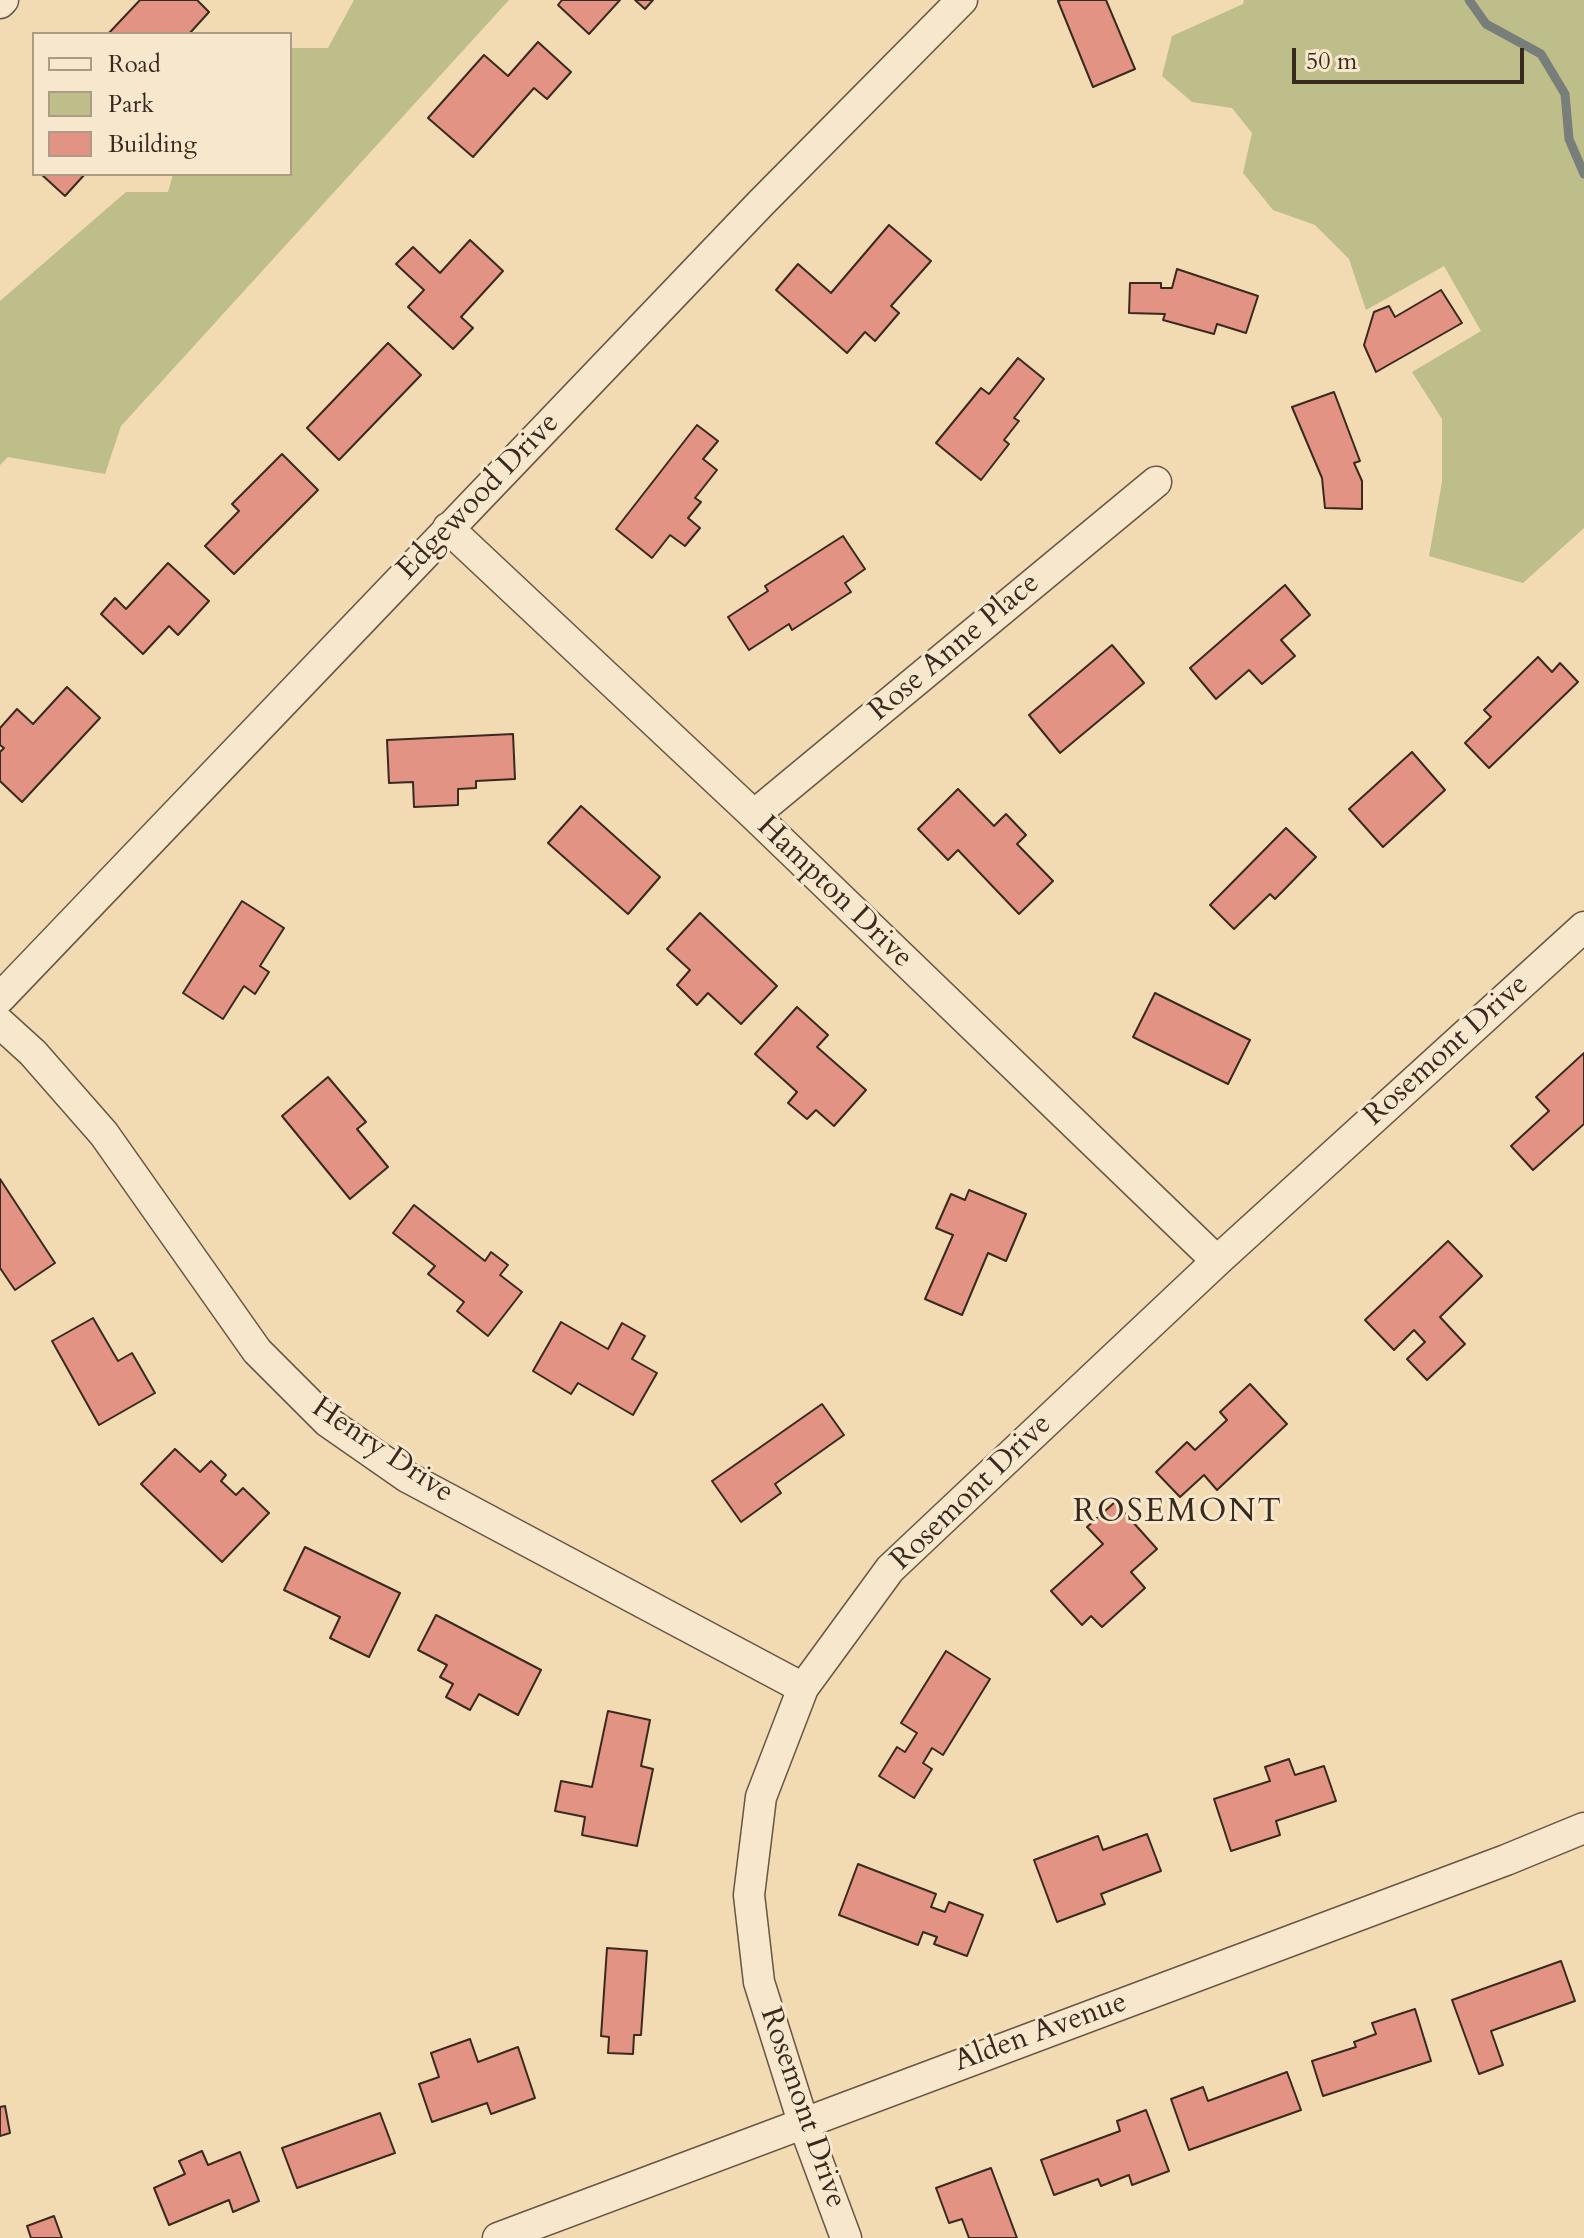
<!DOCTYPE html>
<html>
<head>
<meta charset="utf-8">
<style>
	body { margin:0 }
	#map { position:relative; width:1584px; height:2238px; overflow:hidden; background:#f2dab2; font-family:Cardo,serif }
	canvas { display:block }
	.legend { position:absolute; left:32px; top:32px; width:260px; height:144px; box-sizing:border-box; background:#f7e7cd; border:2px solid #ab9b87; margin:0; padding:10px 14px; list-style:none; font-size:24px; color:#392a1f }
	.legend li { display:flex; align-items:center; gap:16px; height:40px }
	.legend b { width:40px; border:2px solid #ab9b87 }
	.scale { position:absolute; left:1292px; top:48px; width:232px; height:36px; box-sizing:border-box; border:4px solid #392a1f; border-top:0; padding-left:10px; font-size:24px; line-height:28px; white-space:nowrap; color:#392a1f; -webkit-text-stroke:6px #f7e7cd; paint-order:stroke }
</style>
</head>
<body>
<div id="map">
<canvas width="1584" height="2238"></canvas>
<ul class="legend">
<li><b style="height:10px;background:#f7e7cd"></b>Road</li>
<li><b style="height:22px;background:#bebe8a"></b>Park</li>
<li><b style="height:22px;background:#e39383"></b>Building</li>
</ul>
<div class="scale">50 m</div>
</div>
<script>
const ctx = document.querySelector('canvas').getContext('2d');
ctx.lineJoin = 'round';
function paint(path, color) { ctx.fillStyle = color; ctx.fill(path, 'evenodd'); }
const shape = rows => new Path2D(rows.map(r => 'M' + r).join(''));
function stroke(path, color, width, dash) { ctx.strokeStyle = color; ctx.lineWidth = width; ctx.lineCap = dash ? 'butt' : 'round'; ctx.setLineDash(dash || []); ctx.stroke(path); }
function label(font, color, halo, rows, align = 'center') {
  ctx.font = font + ' Cardo,serif'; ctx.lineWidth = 6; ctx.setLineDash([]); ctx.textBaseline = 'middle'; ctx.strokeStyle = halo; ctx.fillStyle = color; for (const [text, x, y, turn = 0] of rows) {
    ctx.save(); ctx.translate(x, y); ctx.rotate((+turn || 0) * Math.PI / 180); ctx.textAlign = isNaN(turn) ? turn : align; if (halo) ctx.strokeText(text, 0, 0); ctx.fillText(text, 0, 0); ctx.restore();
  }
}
const green = shape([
	[354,0,509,0,121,426,105,474,8,457,0,465,0,301,126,192,168,192,173,174,290,174,290,48,328,48],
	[1244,0,1584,0,1584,528,1523,583,1429,556,1442,482,1442,419,1412,372,1481,331,1444,266,1366,310,1349,259,1315,225,1273,210,1243,173,1252,133,1232,108,1192,102,1162,76,1172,36,1243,4]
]);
const stream = shape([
	[1469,0,1486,24,1541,54,1565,94,1569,139,1584,174]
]);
const building = shape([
	[140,0,197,0,209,12,189,34,108,34,140,0],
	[562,0,620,0,589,34,558,5,562,0],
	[635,0,653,0,645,9,635,0],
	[1061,0,1106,0,1135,69,1093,87,1058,1,1061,0],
	[538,42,571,72,547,99,534,88,473,157,428,118,484,55,508,76,538,42],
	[41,174,85,174,65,196,41,174],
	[889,225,931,261,891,306,899,313,875,341,865,332,847,353,776,290,798,264,831,293,889,225],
	[470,240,503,271,461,317,473,328,453,349,408,307,424,290,396,264,413,247,440,273,470,240],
	[1177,269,1258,296,1246,333,1217,324,1214,334,1163,320,1165,314,1129,313,1130,283,1161,283,1161,288,1172,288,1177,269],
	[1441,290,1462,323,1376,372,1364,345,1374,312,1389,306,1395,317,1441,290],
	[388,343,421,375,339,460,307,428,388,343],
	[1018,358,1044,379,1014,418,1019,421,1004,440,1009,444,981,480,936,443,981,388,989,394,1018,358],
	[1334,392,1360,461,1354,463,1362,481,1362,509,1325,508,1322,478,1292,407,1334,392],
	[697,425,718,441,703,459,717,470,695,498,701,502,688,518,700,528,685,546,670,535,652,558,616,529,697,425],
	[282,454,318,490,234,574,205,546,239,511,232,504,282,454],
	[843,536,865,569,845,583,851,592,792,630,789,624,749,650,728,617,768,591,765,586,843,536],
	[168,563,209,601,178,635,169,626,143,654,101,614,115,598,126,609,168,563],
	[1285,585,1310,615,1281,640,1295,656,1262,684,1249,670,1216,699,1190,668,1285,585],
	[1112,645,1144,683,1060,753,1029,715,1112,645],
	[1538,657,1552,672,1560,663,1578,682,1489,768,1465,743,1491,717,1484,710,1538,657],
	[67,687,100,718,22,802,0,781,0,752,4,748,0,745,0,728,17,709,33,724,67,687],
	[513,734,515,779,476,781,476,788,458,789,458,805,414,807,413,782,389,783,387,740,513,734],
	[1412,752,1445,790,1383,847,1349,809,1412,752],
	[958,789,994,826,1006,814,1026,835,1017,844,1053,881,1019,914,958,850,948,860,918,829,958,789],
	[581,806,660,877,628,914,548,843,581,806],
	[1286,828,1316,857,1275,899,1270,894,1234,929,1210,905,1286,828],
	[242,901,284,928,260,966,269,972,255,994,244,986,223,1019,183,993,242,901],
	[700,913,777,986,741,1024,708,993,697,1005,677,985,690,970,667,949,700,913],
	[1155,993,1250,1040,1228,1084,1133,1037,1155,993],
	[797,1007,828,1035,817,1047,866,1090,834,1126,816,1110,807,1119,788,1103,797,1092,755,1054,797,1007],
	[1584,1053,1584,1124,1533,1170,1511,1146,1549,1111,1536,1097,1584,1053],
	[328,1077,366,1122,357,1129,388,1167,350,1199,282,1116,328,1077],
	[0,1179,55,1263,15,1290,0,1268,0,1179],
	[969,1190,1026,1214,1006,1261,988,1253,962,1315,925,1299,953,1235,936,1228,951,1194,965,1200,969,1190],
	[414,1205,485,1261,491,1252,508,1265,500,1275,522,1292,488,1336,457,1311,464,1302,428,1274,435,1266,393,1233,414,1205],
	[1448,1241,1482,1276,1440,1317,1465,1344,1427,1380,1407,1359,1425,1342,1414,1330,1394,1350,1365,1320,1448,1241],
	[93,1318,118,1361,132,1353,155,1393,99,1425,52,1341,93,1318],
	[561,1322,608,1349,622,1323,645,1336,632,1359,657,1373,633,1415,578,1383,571,1394,533,1371,561,1322],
	[1250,1384,1287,1424,1217,1490,1204,1475,1180,1497,1156,1472,1187,1442,1195,1450,1227,1420,1220,1412,1250,1384],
	[822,1404,844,1435,775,1484,781,1493,741,1522,712,1481,822,1404],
	[175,1449,200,1472,211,1461,226,1475,221,1481,236,1495,243,1488,269,1513,222,1562,141,1484,175,1449],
	[1115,1502,1157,1549,1131,1572,1145,1588,1102,1627,1091,1616,1082,1625,1051,1591,1103,1544,1087,1527,1115,1502],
	[305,1547,400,1593,369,1657,330,1638,340,1617,284,1590,305,1547],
	[436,1615,541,1670,518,1715,479,1694,470,1710,446,1697,453,1684,440,1677,447,1665,418,1650,436,1615],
	[946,1651,990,1679,943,1755,932,1748,923,1763,932,1769,914,1798,879,1776,897,1747,905,1752,917,1733,901,1723,946,1651],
	[608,1711,650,1720,641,1766,653,1769,637,1846,582,1835,585,1817,555,1811,561,1781,592,1787,608,1711],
	[1289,1759,1295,1775,1324,1766,1336,1801,1276,1821,1280,1835,1231,1851,1214,1799,1270,1781,1265,1767,1289,1759],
	[1147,1834,1161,1871,1101,1894,1105,1904,1057,1922,1034,1860,1098,1836,1103,1850,1147,1834],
	[858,1864,936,1894,931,1907,945,1912,949,1902,983,1915,967,1956,934,1944,937,1937,923,1932,918,1945,839,1915,858,1864],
	[607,1948,647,1951,641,2035,634,2035,633,2054,608,2053,609,2037,601,2036,607,1948],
	[1561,1961,1575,2001,1491,2031,1503,2065,1479,2074,1452,2000,1561,1961],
	[1415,2009,1431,2061,1323,2096,1312,2061,1356,2047,1354,2042,1376,2034,1372,2023,1415,2009],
	[470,2039,478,2062,518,2047,535,2098,491,2114,487,2103,432,2122,419,2084,439,2077,431,2053,470,2039],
	[1287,2072,1301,2110,1189,2150,1171,2099,1203,2087,1208,2101,1287,2072],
	[5,2106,10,2133,0,2136,0,2107,5,2106],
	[1146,2110,1169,2171,1132,2185,1129,2175,1101,2186,1098,2179,1054,2195,1041,2160,1120,2131,1117,2121,1146,2110],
	[380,2113,395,2153,297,2188,282,2148,380,2113],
	[202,2151,208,2165,240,2152,259,2201,233,2212,229,2200,169,2225,154,2188,185,2174,179,2161,202,2151],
	[991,2168,1017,2238,969,2238,962,2219,949,2223,936,2188,991,2168],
	[54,2216,62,2238,31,2238,27,2226,54,2216]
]);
const minor = shape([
	[0,3,3,0],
	[448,528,754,815,1217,1261],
	[754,815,1156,482],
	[0,998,761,203,962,0],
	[0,1023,33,1053,104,1134,257,1351,328,1422,407,1477,803,1688],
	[498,2238,1506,1860,1584,1828],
	[846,2238,803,2122,759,1982,749,1895,761,1797,803,1688,890,1569,1217,1261,1584,927]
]);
const streetNames = [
	["Edgewood Drive",479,497,-46],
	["Rose Anne Place",955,648,-40],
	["Hampton Drive",834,893,44],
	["Rosemont Drive",1447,1051,-42],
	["Henry Drive",382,1451,34],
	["Rosemont Drive",972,1493,-44],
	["Alden Avenue",1041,2033,-20],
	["Rosemont Drive",802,2108,71]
];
const neighbourhoodNames = [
	["ROSEMONT",1178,1514]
];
paint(green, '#bebe8a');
stroke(stream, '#787f7b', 9);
paint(building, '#e39383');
stroke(building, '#392a1f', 2);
stroke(minor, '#675644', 33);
stroke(minor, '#f7e7cd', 30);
label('30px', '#392a1f', '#f7e7cd', streetNames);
ctx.letterSpacing = '2px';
label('32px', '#392a1f', '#f7e7cd', neighbourhoodNames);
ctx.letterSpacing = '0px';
</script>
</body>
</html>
